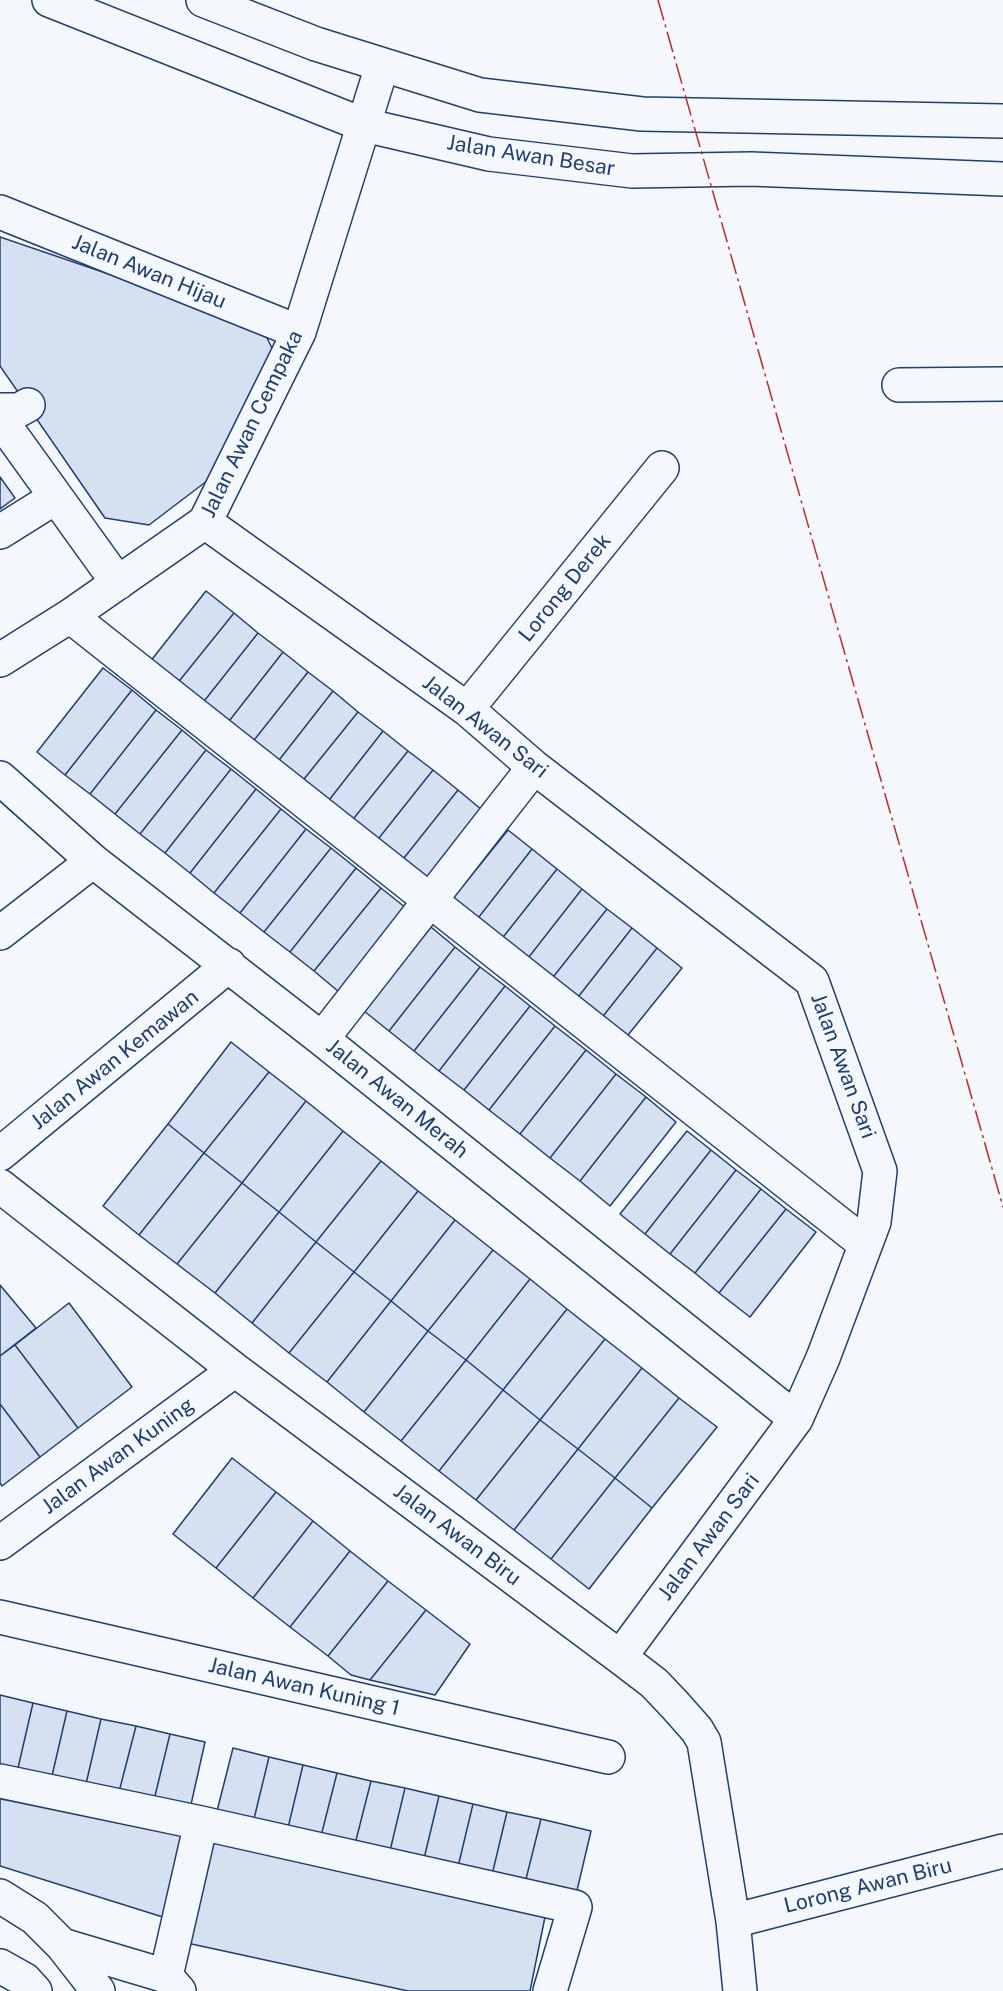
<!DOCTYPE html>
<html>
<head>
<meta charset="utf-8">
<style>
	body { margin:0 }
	canvas { display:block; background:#f4f7fb }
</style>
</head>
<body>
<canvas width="1003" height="1991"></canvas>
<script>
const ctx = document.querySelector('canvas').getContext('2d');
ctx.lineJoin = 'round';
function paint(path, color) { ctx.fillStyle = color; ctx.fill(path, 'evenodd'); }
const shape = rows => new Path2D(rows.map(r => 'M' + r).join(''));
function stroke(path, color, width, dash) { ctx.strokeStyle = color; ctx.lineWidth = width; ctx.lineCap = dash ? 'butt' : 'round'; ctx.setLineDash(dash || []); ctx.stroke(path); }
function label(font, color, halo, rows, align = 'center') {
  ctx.font = font + ' "Public Sans",sans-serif'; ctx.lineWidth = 4.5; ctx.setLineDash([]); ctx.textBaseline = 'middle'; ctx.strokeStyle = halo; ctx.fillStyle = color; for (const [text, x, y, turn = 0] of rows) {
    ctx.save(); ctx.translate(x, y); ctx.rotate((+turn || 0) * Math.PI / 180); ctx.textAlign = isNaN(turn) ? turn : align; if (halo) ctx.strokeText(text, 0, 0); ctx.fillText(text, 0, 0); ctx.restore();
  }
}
const building = shape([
	[0,237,261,326,276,356,220,471,149,525,105,518,0,366,0,237],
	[0,477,15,498,0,509,0,477],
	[206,591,234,613,176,685,149,663,206,591],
	[234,613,258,633,201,705,176,685,234,613],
	[258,633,283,652,226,725,201,705,258,633],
	[283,652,308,672,251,744,226,725,283,652],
	[103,668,132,690,65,775,37,752,103,668],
	[308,672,333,691,276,764,251,744,308,672],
	[132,690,156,710,90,794,65,775,132,690],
	[333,691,358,712,300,784,276,764,333,691],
	[156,710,182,730,115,814,90,794,156,710],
	[358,712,383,731,326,804,300,784,358,712],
	[182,730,206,750,140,834,115,814,182,730],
	[383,731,408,751,350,823,326,804,383,731],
	[206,750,231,769,165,853,140,834,206,750],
	[408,751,433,770,375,843,350,823,408,751],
	[231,769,256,789,190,873,165,853,231,769],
	[433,770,458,790,400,863,375,843,433,770],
	[256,789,281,809,214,893,190,873,256,789],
	[458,790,482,810,425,883,400,863,458,790],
	[281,809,306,829,240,913,214,893,281,809],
	[306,829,331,848,264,932,240,913,306,829],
	[508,830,532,849,475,922,450,902,508,830],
	[331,848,356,868,290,952,264,932,331,848],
	[532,849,557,869,500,941,475,922,532,849],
	[356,868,381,888,314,971,290,952,356,868],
	[557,869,582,889,525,962,500,941,557,869],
	[381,888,406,908,339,992,314,971,381,888],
	[582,889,607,909,550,981,525,962,582,889],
	[607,909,632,928,575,1001,550,981,607,909],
	[431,927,455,947,389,1031,364,1011,431,927],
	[632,928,657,948,600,1020,575,1001,632,928],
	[455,947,480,967,414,1051,389,1031,455,947],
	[657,948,682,968,624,1040,600,1020,657,948],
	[480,967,505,986,439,1071,414,1051,480,967],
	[505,986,530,1006,464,1090,439,1071,505,986],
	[530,1006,555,1026,489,1110,464,1090,530,1006],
	[555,1026,586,1050,520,1134,489,1110,555,1026],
	[231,1042,269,1072,204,1153,168,1124,231,1042],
	[586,1050,616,1074,550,1158,520,1134,586,1050],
	[269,1072,306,1101,242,1183,204,1153,269,1072],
	[616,1074,646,1097,580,1181,550,1158,616,1074],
	[646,1097,676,1122,610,1206,580,1181,646,1097],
	[306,1101,343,1131,279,1212,242,1183,306,1101],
	[168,1124,204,1153,139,1235,103,1206,168,1124],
	[343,1131,381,1161,316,1242,279,1212,343,1131],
	[687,1131,711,1150,645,1234,620,1214,687,1131],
	[711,1150,736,1170,670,1254,645,1234,711,1150],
	[204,1153,242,1183,177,1264,139,1235,204,1153],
	[381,1161,418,1191,354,1272,316,1242,381,1161],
	[736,1170,761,1189,695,1273,670,1254,736,1170],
	[242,1183,279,1212,215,1293,177,1264,242,1183],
	[761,1189,786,1209,719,1293,695,1273,761,1189],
	[418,1191,455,1220,391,1301,354,1272,418,1191],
	[786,1209,816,1232,750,1317,719,1293,786,1209],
	[279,1212,316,1242,252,1323,215,1293,279,1212],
	[455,1220,493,1250,428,1331,391,1301,455,1220],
	[316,1242,354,1272,289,1353,252,1323,316,1242],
	[493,1250,530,1279,466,1360,428,1331,493,1250],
	[354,1272,391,1301,327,1382,289,1353,354,1272],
	[530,1279,567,1309,503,1390,466,1360,530,1279],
	[0,1285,36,1328,0,1356,0,1285],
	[391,1301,428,1331,364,1412,327,1382,391,1301],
	[69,1303,132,1387,78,1428,15,1345,69,1303],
	[567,1309,605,1339,540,1420,503,1390,567,1309],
	[428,1331,466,1360,401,1441,364,1412,428,1331],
	[605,1339,642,1368,578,1449,540,1420,605,1339],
	[15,1345,78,1428,40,1457,0,1404,0,1356,15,1345],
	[466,1360,503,1390,439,1471,401,1441,466,1360],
	[642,1368,679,1398,615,1478,578,1449,642,1368],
	[503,1390,540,1420,476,1500,439,1471,503,1390],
	[679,1398,717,1427,652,1508,615,1478,679,1398],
	[0,1404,40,1457,2,1486,0,1483,0,1404],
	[540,1420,578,1449,514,1530,476,1500,540,1420],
	[578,1449,615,1478,551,1559,514,1530,578,1449],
	[232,1458,276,1492,216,1568,173,1534,232,1458],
	[615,1478,652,1508,589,1589,551,1559,615,1478],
	[276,1492,313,1521,253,1598,216,1568,276,1492],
	[313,1521,350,1551,290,1627,253,1598,313,1521],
	[350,1551,388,1581,328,1656,290,1627,350,1551],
	[388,1581,426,1610,370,1680,351,1675,328,1656,388,1581],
	[426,1610,470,1644,435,1695,370,1680,426,1610],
	[0,1695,33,1703,18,1768,0,1764,0,1695],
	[33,1703,67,1711,52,1776,18,1768,33,1703],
	[67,1711,101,1719,86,1784,52,1776,67,1711],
	[101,1719,136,1726,119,1792,86,1784,101,1719],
	[136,1726,170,1734,154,1800,119,1792,136,1726],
	[170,1734,205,1742,190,1809,154,1800,170,1734],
	[233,1748,269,1757,253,1823,216,1815,233,1748],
	[269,1757,303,1765,287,1832,253,1823,269,1757],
	[303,1765,337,1773,320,1840,287,1832,303,1765],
	[337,1773,371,1781,354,1848,320,1840,337,1773],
	[371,1781,405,1788,389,1855,354,1848,371,1781],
	[405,1788,439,1796,423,1863,389,1855,405,1788],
	[0,1795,186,1835,166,1918,0,1866,0,1795],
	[439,1796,473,1804,457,1871,423,1863,439,1796],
	[473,1804,507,1812,491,1879,457,1871,473,1804],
	[507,1812,541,1819,524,1887,491,1879,507,1812],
	[541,1819,591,1831,575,1899,524,1887,541,1819],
	[209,1838,546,1912,530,1991,408,1991,187,1943,209,1838]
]);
const minor = shape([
	[0,212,299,332],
	[899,385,1003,384],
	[0,410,19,410,28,405],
	[0,419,118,583],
	[205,522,467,709,534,767,812,981,880,1171,874,1222,823,1358,796,1419,620,1657],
	[0,532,56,497],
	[70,616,865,1244],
	[0,660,70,616,205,522,299,332,382,66],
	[467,709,662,468],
	[0,778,93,861,322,1039,796,1419],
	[0,933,93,861],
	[322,1039,534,767],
	[0,1154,229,965],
	[0,1186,235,1370,620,1657,654,1683,674,1704,697,1730,704,1742,733,1921,740,1991],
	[0,1543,235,1370],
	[0,1617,608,1757],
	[0,1781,201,1823,575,1907,550,1991],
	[0,1896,35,1918,62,1945,98,1991],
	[733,1921,1003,1851],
	[62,1945,166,1976,179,1991],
	[0,1966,25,1980,35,1991],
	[166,1976,201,1823]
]);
const major = shape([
	[49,0,364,125,489,154,632,171,751,169,1003,179],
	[203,0,316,44,480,95,642,114,1003,121]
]);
const power = shape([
	[658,0,1003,1207]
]);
const streetNames = [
	["Jalan Awan Besar",531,156,9],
	["Jalan Awan Hijau",149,272,22],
	["Jalan Awan Cempaka",252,424,-64],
	["Lorong Derek",565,588,-51],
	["Jalan Awan Sari",485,727,38],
	["Jalan Awan Kemawan",115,1060,-39],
	["Jalan Awan Sari",843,1066,70],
	["Jalan Awan Merah",397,1099,39],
	["Jalan Awan Kuning",118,1456,-36],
	["Jalan Awan Biru",457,1535,37],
	["Jalan Awan Sari",709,1537,-53],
	["Jalan Awan Kuning 1",304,1687,13],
	["Lorong Awan Biru",868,1886,-14]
];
paint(building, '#d5e0f0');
stroke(building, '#1d3f73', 1.5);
stroke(minor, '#1d3f73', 36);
stroke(major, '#1d3f73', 36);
stroke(minor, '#f4f7fb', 33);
stroke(major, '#f4f7fb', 33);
stroke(power, '#c62828', 1.5, [21, 4.5, 3, 4.5]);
label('21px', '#1d3f73', '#f4f7fb', streetNames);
</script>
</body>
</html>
